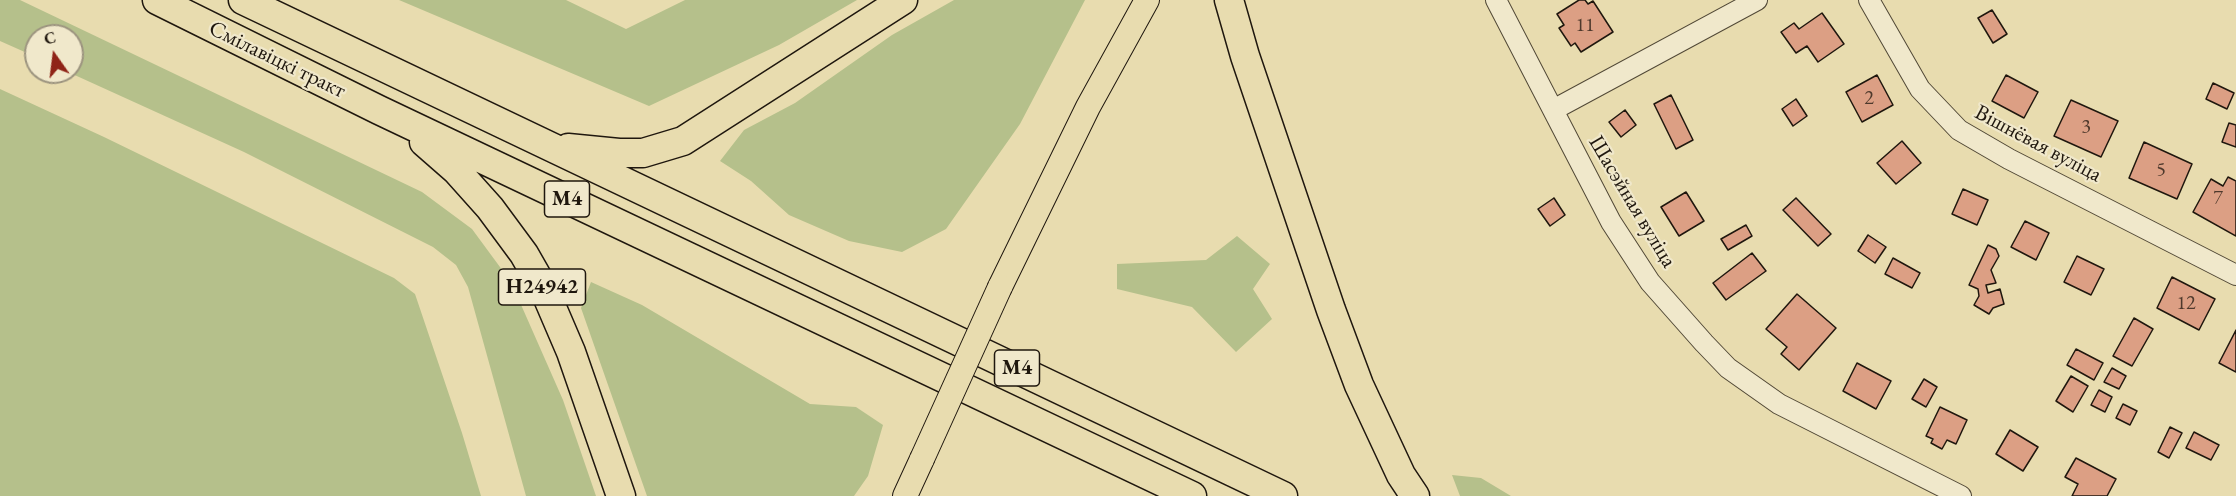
<!DOCTYPE html>
<html>
<head>
<meta charset="utf-8">
<style>
	body { margin:0 }
	#map { position:relative; width:2236px; height:496px; overflow:hidden; background:#e8dcaf; font-family:"EB Garamond",serif }
	canvas { display:block }
	.north { position:absolute; left:24px; top:24px; width:60px; height:60px; box-sizing:border-box; background:#f0e8cb; border:2px solid #9c947f; border-radius:50%; rotate:346deg; font-size:16px; font-weight:700; line-height:24px; text-align:center; color:#1f170e }
	.north::after { content:''; display:block; margin:auto; width:21px; height:27px; background:#8f2418; clip-path:polygon(50% 0,100% 100%,50% 72%,0 100%) }
</style>
</head>
<body>
<div id="map">
<canvas width="2236" height="496"></canvas>
<div class="north">С</div>
</div>
<script>
const ctx = document.querySelector('canvas').getContext('2d');
ctx.lineJoin = 'round';
function paint(path, color) { ctx.fillStyle = color; ctx.fill(path, 'evenodd'); }
const shape = rows => new Path2D(rows.map(r => 'M' + r).join(''));
function stroke(path, color, width, dash) { ctx.strokeStyle = color; ctx.lineWidth = width; ctx.lineCap = dash ? 'butt' : 'round'; ctx.setLineDash(dash || []); ctx.stroke(path); }
function label(font, color, halo, rows, align = 'center') {
  ctx.font = font + ' "EB Garamond",serif'; ctx.lineWidth = 4.5; ctx.setLineDash([]); ctx.textBaseline = 'middle'; ctx.strokeStyle = halo; ctx.fillStyle = color; for (const [text, x, y, turn = 0] of rows) {
    ctx.save(); ctx.translate(x, y); ctx.rotate((+turn || 0) * Math.PI / 180); ctx.textAlign = isNaN(turn) ? turn : align; if (halo) ctx.strokeText(text, 0, 0); ctx.fillText(text, 0, 0); ctx.restore();
  }
}
const green = shape([
	[0,0,20,0,422,192,472,229,511,282,563,400,596,496,526,496,468,287,456,265,433,247,244,152,68,72,72,72,72,36,36,36,36,57,0,41],
	[399,0,566,0,626,29,685,0,857,0,779,45,649,106],
	[954,0,1085,0,1020,124,946,229,902,252,849,241,789,215,751,181,720,161,744,130,795,103,892,35],
	[0,89,104,137,394,278,415,294,462,433,481,496,0,496],
	[1237,236,1270,264,1253,289,1272,319,1236,352,1192,307,1117,289,1117,264,1206,260],
	[591,282,642,305,810,404,856,407,883,425,868,476,854,496,647,496,581,308],
	[1452,475,1481,478,1511,496,1460,496]
]);
const building = shape([
	[1579,0,1585,0,1588,4,1593,1,1613,32,1581,52,1575,43,1571,46,1559,28,1564,25,1557,14,1579,0],
	[1992,10,2007,34,1993,43,1978,18,1992,10],
	[1822,13,1844,44,1818,62,1807,46,1796,53,1781,32,1794,23,1799,29,1822,13],
	[1877,75,1893,105,1862,122,1846,92,1877,75],
	[2006,75,2038,92,2024,118,1992,101,2006,75],
	[2213,83,2234,93,2227,109,2206,99,2213,83],
	[1671,95,1693,140,1676,149,1654,104,1671,95],
	[1796,99,1807,116,1793,126,1782,109,1796,99],
	[2071,100,2118,121,2101,157,2054,136,2071,100],
	[1625,110,1636,125,1621,137,1609,122,1625,110],
	[2229,123,2236,125,2236,147,2222,142,2229,123],
	[1902,141,1921,163,1896,184,1877,163,1902,141],
	[2144,142,2192,164,2177,199,2129,178,2144,142],
	[2228,177,2236,181,2236,236,2193,212,2211,179,2223,186,2228,177],
	[1963,189,1988,200,1977,225,1952,214,1963,189],
	[1686,192,1704,221,1679,236,1661,207,1686,192],
	[1554,198,1565,215,1550,226,1538,209,1554,198],
	[1796,198,1831,234,1818,246,1783,210,1796,198],
	[2025,221,2049,233,2036,260,2011,247,2025,221],
	[1746,225,1752,236,1728,250,1721,239,1746,225],
	[1868,235,1886,247,1875,263,1858,251,1868,235],
	[1988,245,1996,249,1999,256,1991,270,1996,283,1986,285,1988,293,2000,289,2004,304,1993,308,1989,314,1974,305,1979,296,1978,289,1969,285,1988,245],
	[1752,253,1766,271,1726,300,1713,283,1752,253],
	[2077,256,2104,269,2091,295,2064,282,2077,256],
	[1893,258,1920,273,1912,288,1885,274,1893,258],
	[2172,277,2215,299,2199,330,2157,308,2172,277],
	[1797,294,1836,328,1799,370,1781,354,1787,347,1766,329,1797,294],
	[2134,318,2153,329,2132,366,2113,356,2134,318],
	[2236,330,2236,372,2219,363,2236,330],
	[2076,349,2103,363,2094,380,2067,365,2076,349],
	[1857,363,1891,381,1876,409,1843,391,1857,363],
	[2112,368,2126,376,2119,389,2104,382,2112,368],
	[2071,376,2088,386,2073,412,2056,401,2071,376],
	[1924,379,1937,387,1926,407,1912,399,1924,379],
	[2099,390,2112,397,2105,412,2091,405,2099,390],
	[2123,404,2137,411,2130,425,2116,418,2123,404],
	[1940,407,1967,420,1956,444,1947,440,1942,449,1931,443,1933,439,1926,436,1940,407],
	[2170,427,2182,433,2169,458,2158,452,2170,427],
	[2010,430,2038,447,2023,471,1996,454,2010,430],
	[2194,432,2219,445,2211,460,2186,448,2194,432],
	[2076,458,2116,479,2107,496,2072,496,2078,484,2065,477,2076,458]
]);
const minor = shape([
	[1496,0,1611,222,1650,282,1704,343,1728,368,1779,404,1961,496],
	[1869,0,1920,89,1959,130,2009,159,2236,275],
	[1553,110,1757,0]
]);
const major = shape([
	[1000,287,1088,107,1147,0],
	[905,496,922,459]
]);
const highway = shape([
	[157,0,379,110,1192,496],
	[243,0,1283,496],
	[1229,0,1245,56,1331,310,1359,385,1401,475,1415,496],
	[424,142,456,170,490,208,524,254,544,289,571,352,621,496],
	[568,148,619,153,643,153,683,141,903,0]
]);
const majorBridge = shape([
	[922,459,1000,287]
]);
const numberNames = [
	["11",1585,26],
	["2",1869,99],
	["3",2086,128],
	["5",2161,171],
	["7",2218,199],
	["12",2186,304]
];
const shields = [
	[567,199,45],
	[542,287,87],
	[1017,368,45]
];
const shieldNames = [
	["М4",567,199],
	["Н24942",542,287],
	["М4",1017,368]
];
const streetNames = [
	["Смілавіцкі тракт",277,60,26],
	["Вішнёвая вуліца",2038,144,28],
	["Шасэйная вуліца",1632,202,59]
];
paint(green, '#b5c08b');
paint(building, '#dc9f84');
stroke(building, '#1f170e', 1.5);
stroke(minor, '#514836', 22);
stroke(major, '#1f170e', 26);
stroke(highway, '#1f170e', 31);
stroke(minor, '#f0e8cb', 20);
stroke(major, '#e8dcaf', 24);
stroke(highway, '#e8dcaf', 28);
stroke(majorBridge, '#1f170e', 26, []);
stroke(majorBridge, '#e8dcaf', 24);
label('20px', '#4e392c', null, numberNames);
for (const [x, y, w] of shields) { const box = new Path2D(); box.roundRect(x - w / 2, y - 18, w, 36, 4.5); ctx.fillStyle = '#f0e8cb'; ctx.fill(box); stroke(box, '#1f170e', 1.5); }
label('bold 21px', '#1f170e', null, shieldNames);
label('22px', '#1f170e', '#f0e8cb', streetNames);
</script>
</body>
</html>
